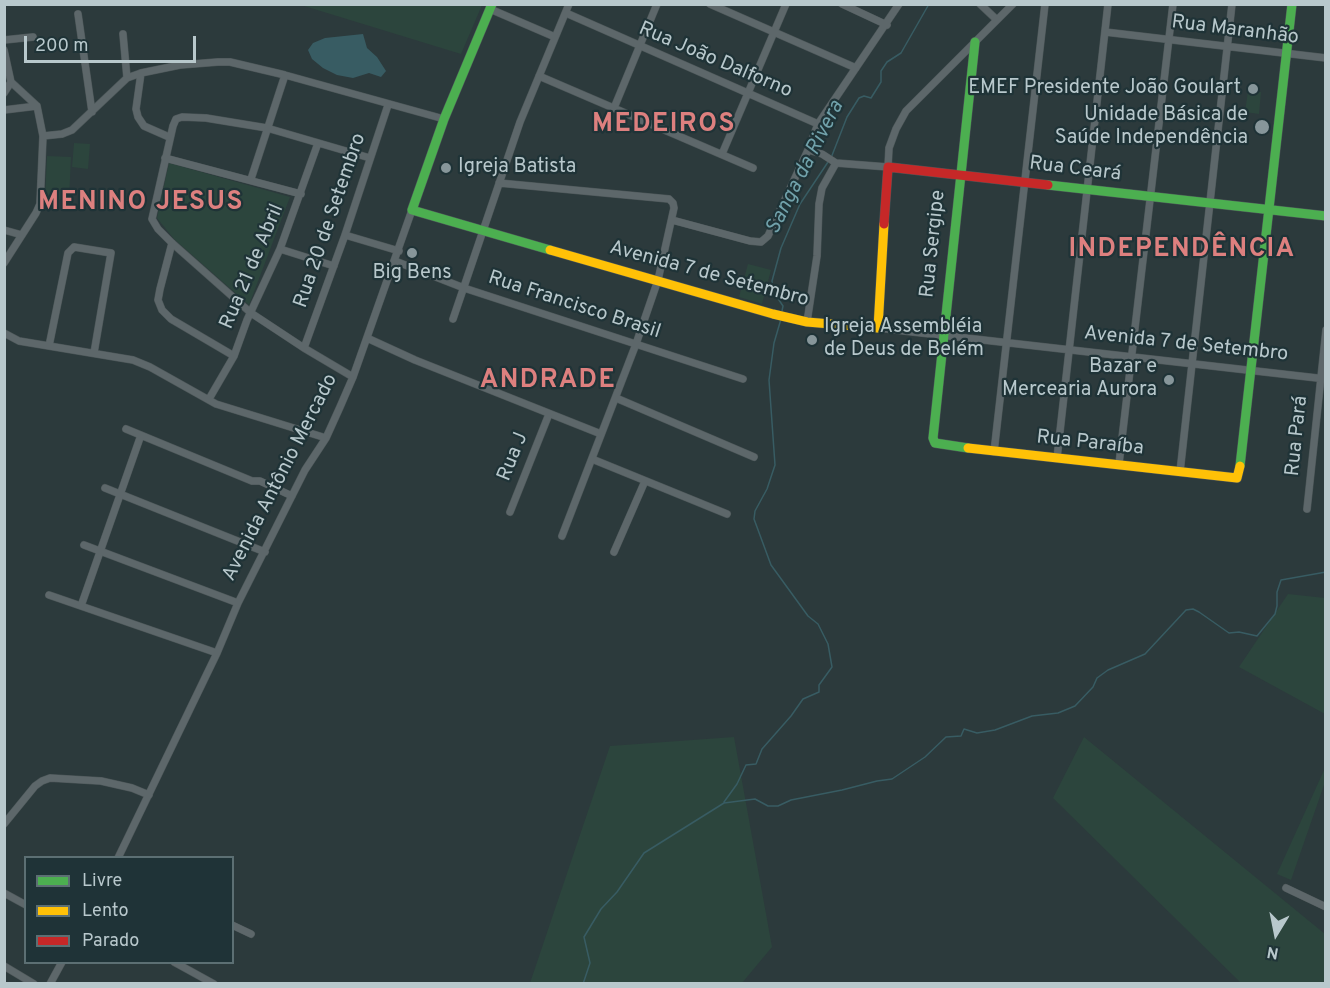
<!DOCTYPE html>
<html>
<head>
<meta charset="utf-8">
<style>
	body { margin:0 }
	#map { position:relative; width:1330px; height:988px; overflow:hidden; background:#2c3a3c; font-family:Overpass,sans-serif }
	canvas { display:block }
	.frame { position:absolute; inset:0; border:6px solid #b8c8cc; pointer-events:none }
	.legend { position:absolute; left:24px; top:856px; width:210px; height:108px; box-sizing:border-box; background:#1f3337; border:2px solid #5c6f73; margin:0; padding:8px 10px; list-style:none; font-size:18px; color:#b8c8cc }
	.legend li { display:flex; align-items:center; gap:12px; height:30px }
	.legend b { width:30px; border:2px solid #5c6f73 }
	.north { position:absolute; left:1246px; top:904px; width:60px; height:60px; -webkit-text-stroke:4px #1f3337; paint-order:stroke; rotate:190deg; font-size:16px; font-weight:700; line-height:24px; text-align:center; color:#b8c8cc }
	.north::after { content:''; display:block; margin:auto; width:21px; height:27px; background:#b8c8cc; clip-path:polygon(50% 0,100% 100%,50% 72%,0 100%) }
	.scale { position:absolute; left:24px; top:36px; width:172px; height:27px; box-sizing:border-box; border:3px solid #b8c8cc; border-top:0; padding-left:8px; font-size:18px; line-height:21px; white-space:nowrap; color:#b8c8cc; -webkit-text-stroke:4px #1f3337; paint-order:stroke }
</style>
</head>
<body>
<div id="map">
<canvas width="1330" height="988"></canvas>
<div class="frame"></div>
<ul class="legend">
<li><b style="height:8px;background:#4caf50"></b>Livre</li>
<li><b style="height:8px;background:#ffc107"></b>Lento</li>
<li><b style="height:8px;background:#c62828"></b>Parado</li>
</ul>
<div class="north">N</div>
<div class="scale">200 m</div>
</div>
<script>
const ctx = document.querySelector('canvas').getContext('2d');
ctx.lineJoin = 'round';
function paint(path, color) { ctx.fillStyle = color; ctx.fill(path, 'evenodd'); }
const shape = rows => new Path2D(rows.map(r => 'M' + r).join(''));
function stroke(path, color, width, dash) { ctx.strokeStyle = color; ctx.lineWidth = width; ctx.lineCap = dash ? 'butt' : 'round'; ctx.setLineDash(dash || []); ctx.stroke(path); }
function label(font, color, halo, rows, align = 'center') {
  ctx.font = font + ' Overpass,sans-serif'; ctx.lineWidth = 4.5; ctx.setLineDash([]); ctx.textBaseline = 'middle'; ctx.strokeStyle = halo; ctx.fillStyle = color; for (const [text, x, y, turn = 0] of rows) {
    ctx.save(); ctx.translate(x, y); ctx.rotate((+turn || 0) * Math.PI / 180); ctx.textAlign = isNaN(turn) ? turn : align; if (halo) ctx.strokeText(text, 0, 0); ctx.fillText(text, 0, 0); ctx.restore();
  }
}
const green = shape([
	[301,5,482,5,461,54],
	[1248,91,1261,92,1259,114,1245,112],
	[74,143,90,144,88,169,72,167],
	[47,156,71,157,69,200,45,199],
	[169,163,290,197,249,305,174,239,157,218],
	[748,264,771,270,762,304,739,297],
	[1288,594,1325,598,1325,714,1239,667],
	[734,737,772,947,742,983,530,983,610,746],
	[1084,737,1325,934,1325,983,1241,983,1053,798],
	[1325,768,1325,782,1291,880,1277,874]
]);
const water = shape([
	[363,34,367,48,377,57,386,71,381,77,369,73,353,78,337,75,323,68,312,59,308,50,313,43,325,38]
]);
const stream = shape([
	[831,158,847,117,859,98,864,96,871,98,881,82,881,71,887,62,901,53,929,4],
	[782,311,783,306,773,291,772,281,781,248,800,204,828,162],
	[724,802,737,784,746,765,756,764,762,749,791,716,803,699,819,692,819,685,832,667,828,644,818,624,808,616,771,565,754,519,755,511,767,489,775,465,769,380,774,343,781,319],
	[583,984,590,963,584,937,601,909,617,892,644,853,724,803,755,799,768,806,778,806,791,800,842,790,877,781,892,779,925,757,946,737,961,736,964,729,977,733,995,730,1032,716,1058,713,1075,706,1093,687,1097,678,1108,670,1145,654,1186,610,1193,609,1199,612,1229,633,1239,632,1257,636,1275,614,1277,606,1277,592,1281,580,1326,572]
]);
const street = shape([
	[710,4,856,68],
	[842,4,887,25],
	[980,4,997,20],
	[490,9,555,37],
	[566,13,818,124],
	[78,14,92,112],
	[1105,32,1326,58],
	[123,34,127,78],
	[4,40,33,37],
	[4,50,11,82,37,106,43,136,40,204,36,213,4,263],
	[141,73,136,109,138,117,144,126,169,137],
	[539,76,753,168],
	[4,93,11,82],
	[614,108,657,4],
	[4,110,37,106],
	[43,136,62,134,72,130,127,78,141,73,180,65,218,62,230,62,285,75,444,119],
	[808,150,822,154,836,163,888,167,889,148,896,129,906,111,1013,4],
	[722,154,786,4],
	[165,158,301,194],
	[251,179,285,75],
	[499,183,669,199,673,203,674,208,658,280,636,344,562,536],
	[672,220,750,241,761,242,768,236,808,150,818,124,899,4],
	[4,230,22,235],
	[345,235,399,251],
	[172,243,160,289,158,300,162,310,171,319,234,356],
	[280,249,334,266],
	[395,261,464,288,743,379],
	[453,319,520,122,569,4],
	[807,322,817,256,819,204,822,188,836,163],
	[878,328,1326,379],
	[4,333,19,341,133,360,150,367,216,404,326,438],
	[367,338,415,360,601,434],
	[49,346,68,253,74,247,111,253,94,353],
	[304,348,345,235,388,105],
	[353,377,304,348,251,313,172,243,158,229,152,219,173,126,176,119,182,117,206,118,267,128,370,158],
	[616,398,754,457],
	[209,399,234,356,247,320,280,249,318,143],
	[126,429,252,481,260,481,292,496],
	[994,452,1045,4],
	[1057,458,1108,4],
	[592,459,727,514],
	[1119,464,1173,4],
	[1180,472,1232,4],
	[105,488,265,552],
	[1307,509,1326,330],
	[510,512,549,414],
	[84,545,238,603],
	[614,552,645,481],
	[49,595,217,653],
	[81,606,141,435],
	[4,824,35,786,42,781,50,778,101,781,132,788,149,795],
	[118,858,217,653,238,603,305,470,326,438,340,407,353,377,412,210],
	[1286,888,1326,907],
	[4,893,26,905],
	[232,925,251,934],
	[174,962,214,984],
	[4,966,34,984],
	[50,984,62,962]
]);
const fast = shape([
	[492,4,444,119,412,210,550,250],
	[1048,185,1326,216],
	[968,448,935,443,933,438,975,42],
	[1240,466,1292,4]
]);
const slow = shape([
	[550,250,773,314,807,322,878,328,884,224],
	[968,448,1237,478,1240,466]
]);
const jam = shape([
	[884,224,888,167,1048,185]
]);
const markers = [
	[1253,89,6,"#87969a"],
	[1262,127,8,"#87969a"],
	[446,168,6,"#87969a"],
	[412,253,6,"#87969a"],
	[812,340,6,"#87969a"],
	[1169,380,6,"#87969a"]
];
const streetNames = [
	["Rua Maranhão",1235,31,7],
	["Rua João Dalforno",715,61,23],
	["Rua Ceará",1075,170,7],
	["Rua 20 de Setembro",331,221,-71],
	["Rua Sergipe",934,244,-84],
	["Rua 21 de Abril",253,267,-67],
	["Avenida 7 de Setembro",709,275,15],
	["Rua Francisco Brasil",574,306,18],
	["Avenida 7 de Setembro",1186,345,6],
	["Rua Pará",1298,436,-84],
	["Rua Paraíba",1090,444,6],
	["Rua J",514,457,-68],
	["Avenida Antônio Mercado",281,478,-63]
];
const poiNames = [
	["EMEF Presidente João Goulart",1241,89],
	["Unidade Básica de",1248,116],
	["Saúde Independência",1248,139],
	["Igreja Batista",458,168,"left"],
	["Big Bens",412,274,"center"],
	["Igreja Assembléia",824,328,"left"],
	["de Deus de Belém",824,351,"left"],
	["Bazar e",1157,368],
	["Mercearia Aurora",1157,391]
];
const waterNames = [
	["Sanga da Rivera",806,168,-63]
];
const districtNames = [
	["MEDEIROS",664,126],
	["MENINO JESUS",141,204],
	["INDEPENDÊNCIA",1182,251],
	["ANDRADE",548,382]
];
paint(green, '#2c453d');
paint(water, '#385c63');
stroke(stream, '#385c63', 1.5);
stroke(street, '#4c5658', 8);
stroke(fast, '#4c5658', 10);
stroke(slow, '#4c5658', 10);
stroke(jam, '#4c5658', 10);
stroke(street, '#5d676a', 7);
stroke(fast, '#4caf50', 9);
stroke(slow, '#ffc107', 9);
stroke(jam, '#c62828', 9);
for (const [x, y, r, color] of markers) { const dot = new Path2D(); dot.arc(x, y, r, 0, 2 * Math.PI); ctx.fillStyle = color; ctx.fill(dot); stroke(dot, '#1f3337', 2); }
label('20px', '#b8c8cc', '#1f3337', streetNames);
label('20px', '#b8c8cc', '#1f3337', poiNames, 'right');
label('italic 21px', '#71a2ab', '#1f3337', waterNames);
ctx.letterSpacing = '1.5px';
label('bold 26px', '#dd807f', '#1f3337', districtNames);
ctx.letterSpacing = '0px';
</script>
</body>
</html>
